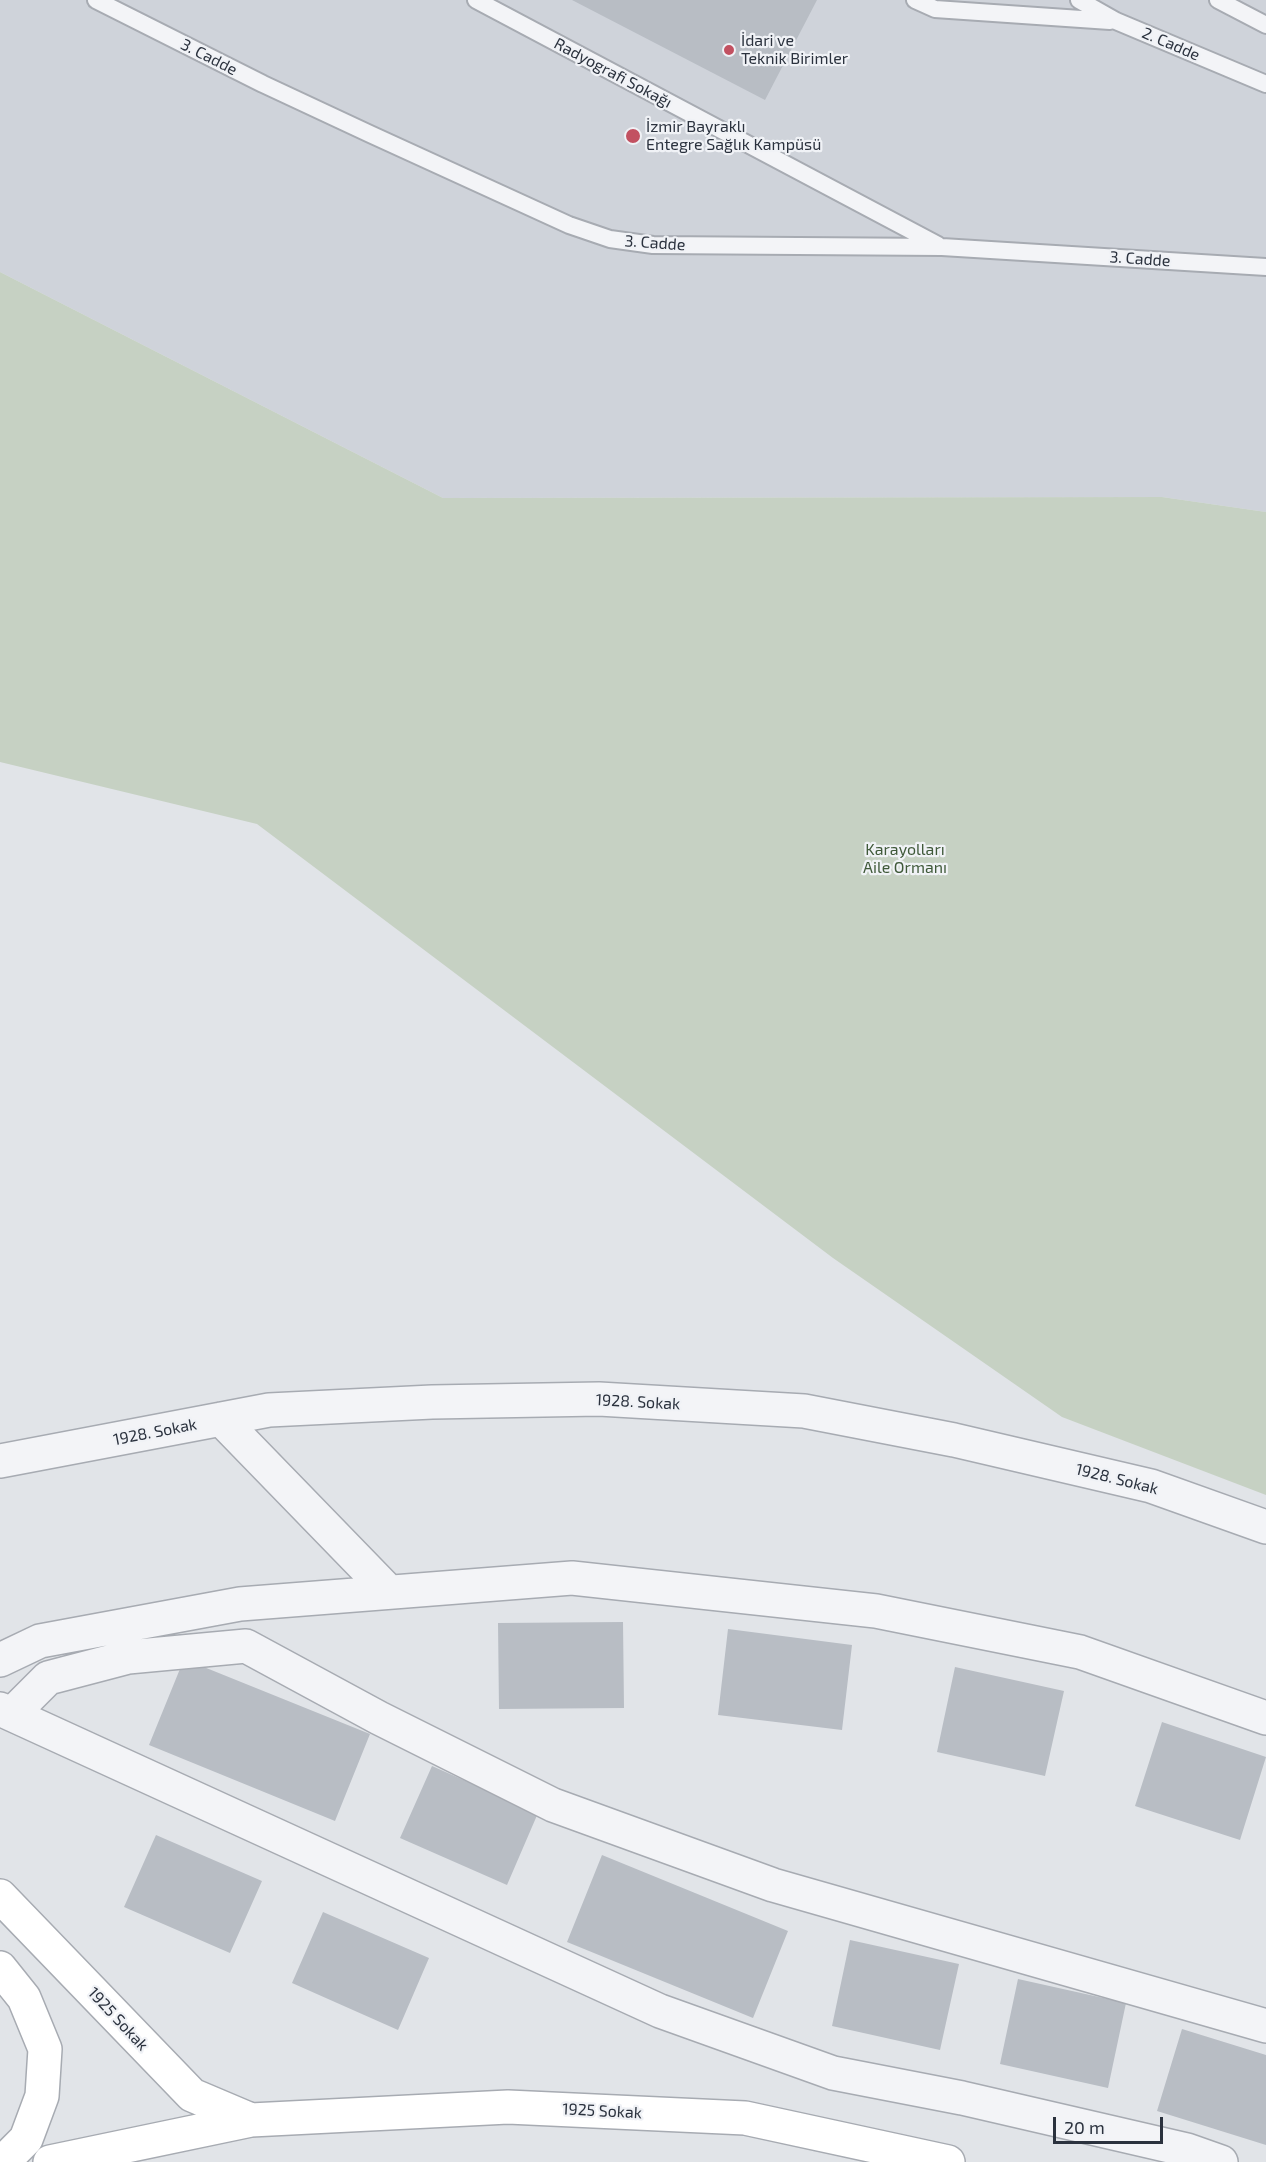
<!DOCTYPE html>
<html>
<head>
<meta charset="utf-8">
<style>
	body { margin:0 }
	#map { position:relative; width:1266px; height:2162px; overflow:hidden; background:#e1e4e8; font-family:"Exo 2",sans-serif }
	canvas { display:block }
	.scale { position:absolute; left:1053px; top:2117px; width:110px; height:27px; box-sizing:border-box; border:3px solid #2b323e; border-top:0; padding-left:8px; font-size:18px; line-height:21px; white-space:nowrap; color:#2b323e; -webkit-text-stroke:4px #f0f2f6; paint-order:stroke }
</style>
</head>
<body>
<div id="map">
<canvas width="1266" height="2162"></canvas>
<div class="scale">20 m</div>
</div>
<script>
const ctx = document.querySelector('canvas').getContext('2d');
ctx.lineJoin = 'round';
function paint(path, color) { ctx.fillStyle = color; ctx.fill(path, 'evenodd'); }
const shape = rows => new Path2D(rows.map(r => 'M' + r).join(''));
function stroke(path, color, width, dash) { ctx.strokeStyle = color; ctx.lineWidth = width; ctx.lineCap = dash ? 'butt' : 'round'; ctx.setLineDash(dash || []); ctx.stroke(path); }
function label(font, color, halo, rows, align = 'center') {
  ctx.font = font + ' "Exo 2",sans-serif'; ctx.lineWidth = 4.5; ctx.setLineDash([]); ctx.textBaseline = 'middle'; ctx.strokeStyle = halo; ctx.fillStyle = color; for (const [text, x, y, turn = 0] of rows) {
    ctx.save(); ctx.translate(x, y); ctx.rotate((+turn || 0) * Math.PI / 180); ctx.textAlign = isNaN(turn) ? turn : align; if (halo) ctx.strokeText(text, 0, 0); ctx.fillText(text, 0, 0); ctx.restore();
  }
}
const built = shape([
	[0,0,1266,0,1266,512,1162,497,443,498,0,272]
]);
const green = shape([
	[0,272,443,498,1162,497,1266,512,1266,1495,1062,1417,833,1258,257,824,0,762]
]);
const building = shape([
	[572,0,817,0,765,100],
	[623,1622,624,1708,499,1709,498,1623],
	[728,1629,852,1645,842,1730,718,1715],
	[184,1659,370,1734,335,1821,149,1745],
	[955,1667,1064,1691,1045,1776,937,1752],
	[1162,1722,1266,1757,1240,1840,1135,1806],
	[432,1766,538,1813,507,1885,400,1838],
	[156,1835,262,1881,230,1953,124,1907],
	[602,1855,788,1931,753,2018,567,1942],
	[323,1912,429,1958,398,2030,292,1983],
	[850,1940,959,1964,940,2050,832,2026],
	[1018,1979,1126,2003,1108,2088,1000,2064],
	[1182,2029,1266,2055,1266,2145,1157,2111]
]);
const lane = shape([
	[96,0,263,84,370,134,569,225,610,239,653,245,942,247,1266,267],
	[476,0,938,245],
	[915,0,935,9,1110,21],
	[1079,0,1116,21,1266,84],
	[1218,0,1266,25]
]);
const street = shape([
	[221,1419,389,1592],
	[0,1461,269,1410,432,1402,599,1399,804,1411,954,1440,1151,1486,1266,1527],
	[0,1660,40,1641,240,1604,572,1578,876,1611,1080,1652,1266,1718],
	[0,1709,660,2011,833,2073,962,2098,1187,2150,1221,2162],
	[12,1714,48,1678,128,1657,246,1646,379,1718,553,1805,773,1885,1266,2026]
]);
const secondary = shape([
	[0,1896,192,2095,251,2120],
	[0,1968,24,1998,45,2049,42,2096,26,2139,3,2162],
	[50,2162,251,2120,508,2107,745,2118,948,2162]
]);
const markers = [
	[729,50,6,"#c25161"],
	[633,136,8,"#c25161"]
];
const poiNames = [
	["İdari ve",741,41],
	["Teknik Birimler",741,59],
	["İzmir Bayraklı",646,127],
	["Entegre Sağlık Kampüsü",646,145]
];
const streetNames = [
	["2. Cadde",1171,44,23],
	["3. Cadde",209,57,27],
	["Radyografi Sokağı",613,73,28],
	["3. Cadde",655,243,4],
	["3. Cadde",1140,259,4],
	["1928. Sokak",638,1402,3],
	["1928. Sokak",155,1432,-11],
	["1928. Sokak",1117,1479,14],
	["1925 Sokak",118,2019,47],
	["1925 Sokak",602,2111,3]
];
const parkNames = [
	["Karayolları",905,850],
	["Aile Ormanı",905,868]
];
paint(built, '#cfd3da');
paint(green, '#c6d1c3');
paint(building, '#b8bdc4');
stroke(lane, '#a7abb2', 20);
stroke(street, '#a7abb2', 36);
stroke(secondary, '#a7abb2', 36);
stroke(lane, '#f3f4f7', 16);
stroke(street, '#f3f4f7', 33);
stroke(secondary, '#fff', 33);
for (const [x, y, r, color] of markers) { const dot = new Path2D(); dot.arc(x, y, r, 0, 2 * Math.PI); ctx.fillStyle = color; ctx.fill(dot); stroke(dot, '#f0f2f6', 2); }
label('16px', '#2b323e', '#f0f2f6', poiNames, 'left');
label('16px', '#2b323e', '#f0f2f6', streetNames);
label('16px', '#3f5939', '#f0f2f6', parkNames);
</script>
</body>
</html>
